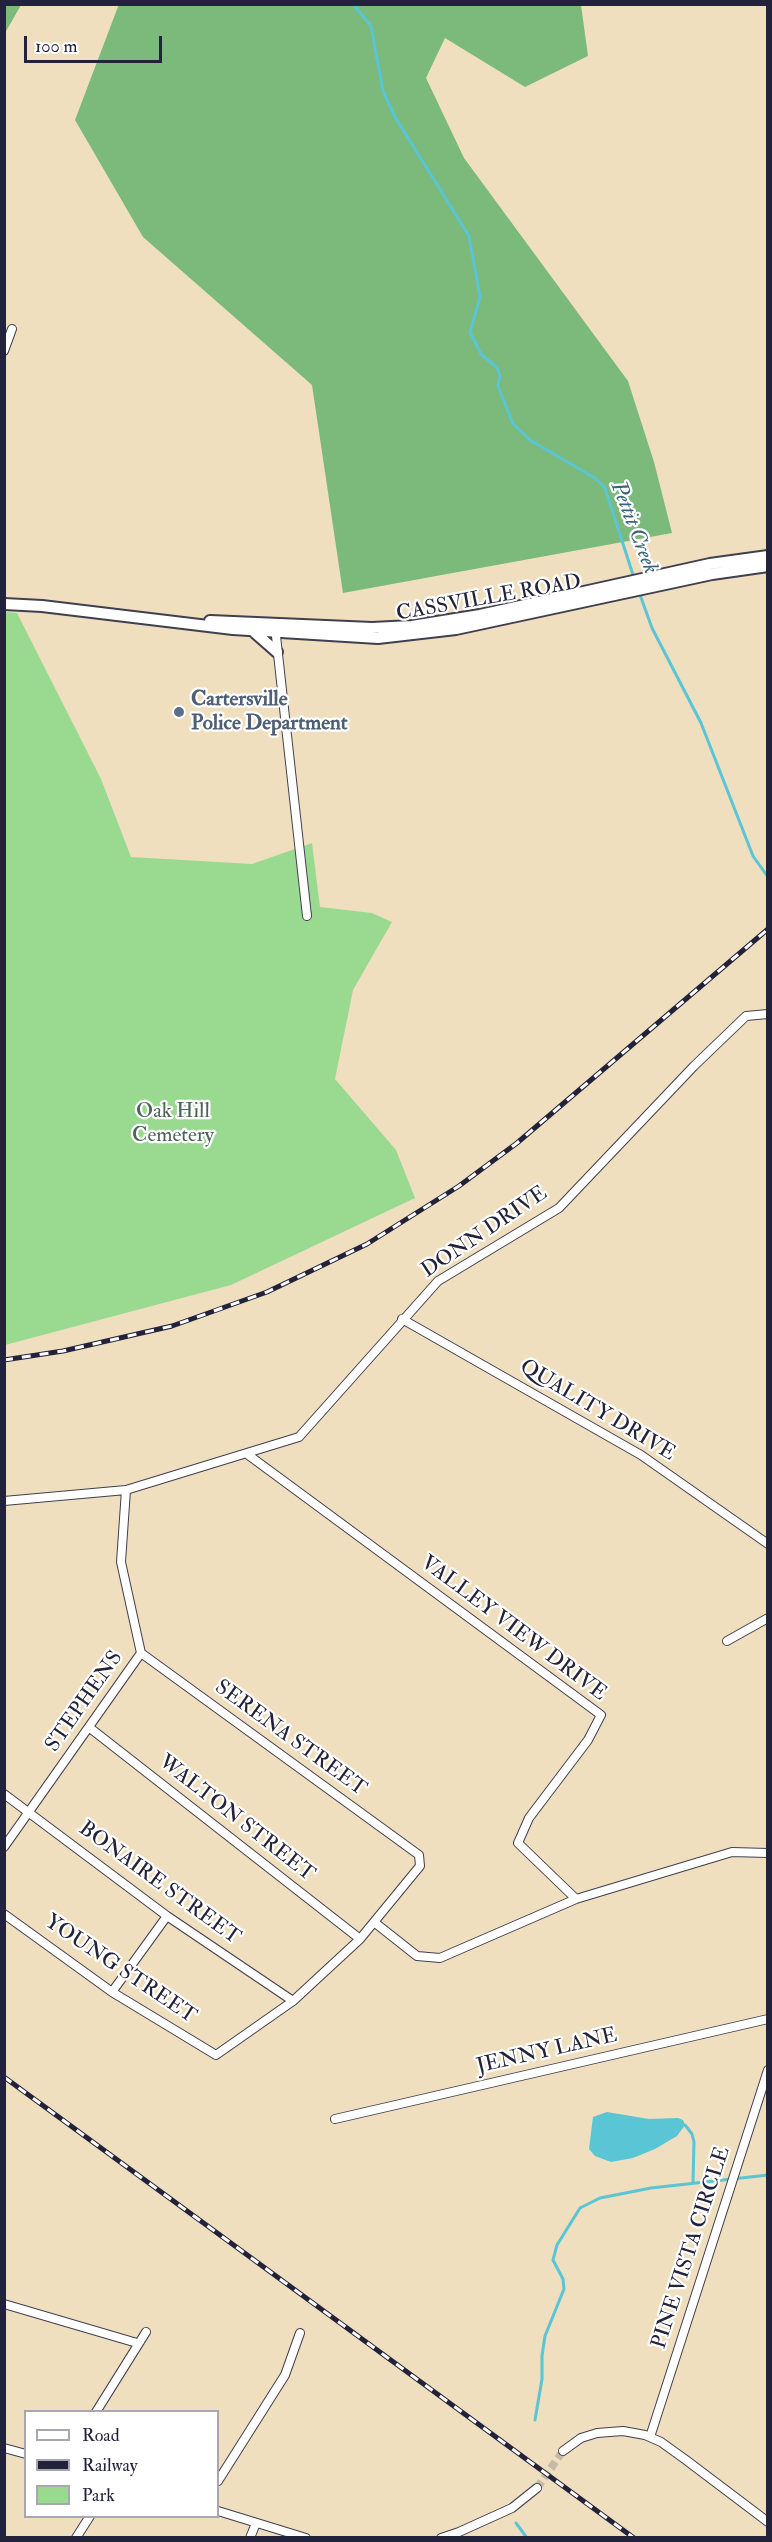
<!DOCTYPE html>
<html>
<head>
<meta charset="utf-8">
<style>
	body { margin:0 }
	#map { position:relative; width:772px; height:2542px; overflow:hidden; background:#efdfbf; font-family:"IM FELL Double Pica",serif }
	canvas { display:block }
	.frame { position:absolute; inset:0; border:6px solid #22223b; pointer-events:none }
	.legend { position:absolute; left:24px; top:2410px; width:195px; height:108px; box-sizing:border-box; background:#fff; border:2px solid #a7a7b1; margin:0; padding:8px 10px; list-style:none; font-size:18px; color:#22223b }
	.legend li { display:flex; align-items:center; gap:12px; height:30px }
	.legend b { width:30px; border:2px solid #a7a7b1 }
	.scale { position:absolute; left:24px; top:36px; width:138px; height:27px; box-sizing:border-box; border:3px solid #22223b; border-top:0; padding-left:8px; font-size:18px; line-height:21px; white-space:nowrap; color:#22223b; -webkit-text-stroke:4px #fff; paint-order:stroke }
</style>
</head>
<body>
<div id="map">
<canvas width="772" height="2542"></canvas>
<div class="frame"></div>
<ul class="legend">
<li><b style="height:8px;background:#fff"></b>Road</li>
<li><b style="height:8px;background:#22223b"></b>Railway</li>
<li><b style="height:16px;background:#9ada90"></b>Park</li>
</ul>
<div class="scale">100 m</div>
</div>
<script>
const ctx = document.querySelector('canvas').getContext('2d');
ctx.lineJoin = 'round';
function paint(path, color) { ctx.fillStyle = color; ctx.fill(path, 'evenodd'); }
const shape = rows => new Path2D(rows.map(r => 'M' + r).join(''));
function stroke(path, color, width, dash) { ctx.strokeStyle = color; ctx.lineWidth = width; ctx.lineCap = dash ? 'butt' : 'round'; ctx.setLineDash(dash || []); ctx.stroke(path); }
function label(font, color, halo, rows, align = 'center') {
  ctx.font = font + ' "IM FELL Double Pica",serif'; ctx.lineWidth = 4.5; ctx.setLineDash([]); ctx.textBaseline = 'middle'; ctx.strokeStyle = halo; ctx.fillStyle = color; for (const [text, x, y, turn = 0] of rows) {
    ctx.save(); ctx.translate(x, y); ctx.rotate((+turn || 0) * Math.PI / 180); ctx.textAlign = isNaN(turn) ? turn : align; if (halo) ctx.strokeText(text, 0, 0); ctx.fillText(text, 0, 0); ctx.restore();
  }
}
const green = shape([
	[5,612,17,613,101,779,131,857,252,864,312,843,320,907,372,913,392,922,353,990,335,1079,396,1150,415,1198,231,1285,5,1345]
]);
const forest = shape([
	[5,4,21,5,5,33,4,5],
	[119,4,581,5,588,56,525,87,445,38,426,78,464,158,628,381,654,462,672,533,343,593,312,385,143,237,75,120]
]);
const water = shape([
	[607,2112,649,2119,678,2118,683,2120,685,2125,677,2136,655,2149,633,2158,611,2162,595,2156,589,2149,593,2117]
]);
const stream = shape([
	[353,4,371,26,383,91,395,117,469,236,480,297,470,332,481,354,497,368,500,376,498,386,513,424,530,440,595,478,605,488,634,578],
	[639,592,652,628,701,723,753,856,768,877],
	[685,2125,692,2134,694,2142,693,2182],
	[535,2420,542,2379,542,2356,545,2336,564,2289,563,2279,553,2260,557,2245,580,2208,600,2198,651,2188,768,2175],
	[516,2523,527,2538]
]);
const minorTunnel = shape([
	[537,2488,563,2451]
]);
const minor = shape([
	[4,351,12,329],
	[275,627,307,916],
	[402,1319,641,1455,768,1544],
	[247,1454,601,1715,588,1740,529,1818,518,1843,576,1899],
	[4,1501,126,1490,299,1437,438,1281,559,1208,694,1066,746,1016,768,1014],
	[727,1641,768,1618],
	[90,1728,360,1939],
	[4,1794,167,1916,293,2001],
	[4,1847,141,1653,121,1562,126,1490],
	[4,1914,112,1992,216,2055,293,2001,360,1939,420,1866,419,1855,141,1653],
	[374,1922,417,1956,440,1958,576,1899,732,1852,768,1853],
	[112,1992,167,1916],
	[335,2119,768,2019],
	[4,2304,137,2343],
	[96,2412,146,2332],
	[650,2437,768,2070],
	[4,2448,26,2454],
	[563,2451,581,2438,597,2433,623,2431,645,2435,661,2442,686,2460,768,2522],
	[218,2481,285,2375,300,2333],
	[218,2511,306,2538],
	[76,2538,90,2516],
	[250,2538,256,2523],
	[441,2538,459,2532,512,2508,537,2488]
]);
const secondary = shape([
	[4,604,42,606,233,629,378,638,456,629,712,574,768,566],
	[210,621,372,628,412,626,480,615,710,564,768,556],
	[253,631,277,652]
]);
const rail = shape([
	[4,1360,63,1351,172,1326,267,1292,367,1244,459,1186,517,1143,768,929],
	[4,2077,634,2538]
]);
const markers = [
	[179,712,6,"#5c6f8a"]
];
const streetNames = [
	["CASSVILLE ROAD",489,599,-10],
	["DONN DRIVE",485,1233,-34],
	["QUALITY DRIVE",597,1411,31],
	["VALLEY VIEW DRIVE",513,1629,37],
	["STEPHENS",85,1702,-55],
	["SERENA STREET",290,1739,36],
	["WALTON STREET",236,1819,38],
	["BONAIRE STREET",159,1884,36],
	["YOUNG STREET",120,1970,34],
	["JENNY LANE",547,2052,-13],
	["PINE VISTA CIRCLE",692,2248,-72]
];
const serviceNames = [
	["Cartersville",191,700],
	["Police Department",191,724]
];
const parkNames = [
	["Oak Hill",173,1112],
	["Cemetery",173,1136]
];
const waterNames = [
	["Pettit Creek",633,528,69]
];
paint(green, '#9ada90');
paint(forest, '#7bba7a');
paint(water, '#5ac5d5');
stroke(stream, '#5ac5d5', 3);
stroke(minorTunnel, '#c6b9a5', 8, [8, 4]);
stroke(minor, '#413e4f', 10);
stroke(secondary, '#413e4f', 14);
stroke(minor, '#fff', 8);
stroke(secondary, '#fff', 10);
stroke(rail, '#22223b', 5);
stroke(rail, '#fff', 3, [9]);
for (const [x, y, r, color] of markers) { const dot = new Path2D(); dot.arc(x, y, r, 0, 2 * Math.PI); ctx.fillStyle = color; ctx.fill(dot); stroke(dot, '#fff', 2); }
label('21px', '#22223b', '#fff', streetNames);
label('bold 21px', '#4e5e75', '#fff', serviceNames, 'left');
label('21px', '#4c6259', '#fff', parkNames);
label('italic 22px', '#386379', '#fff', waterNames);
</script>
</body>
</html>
